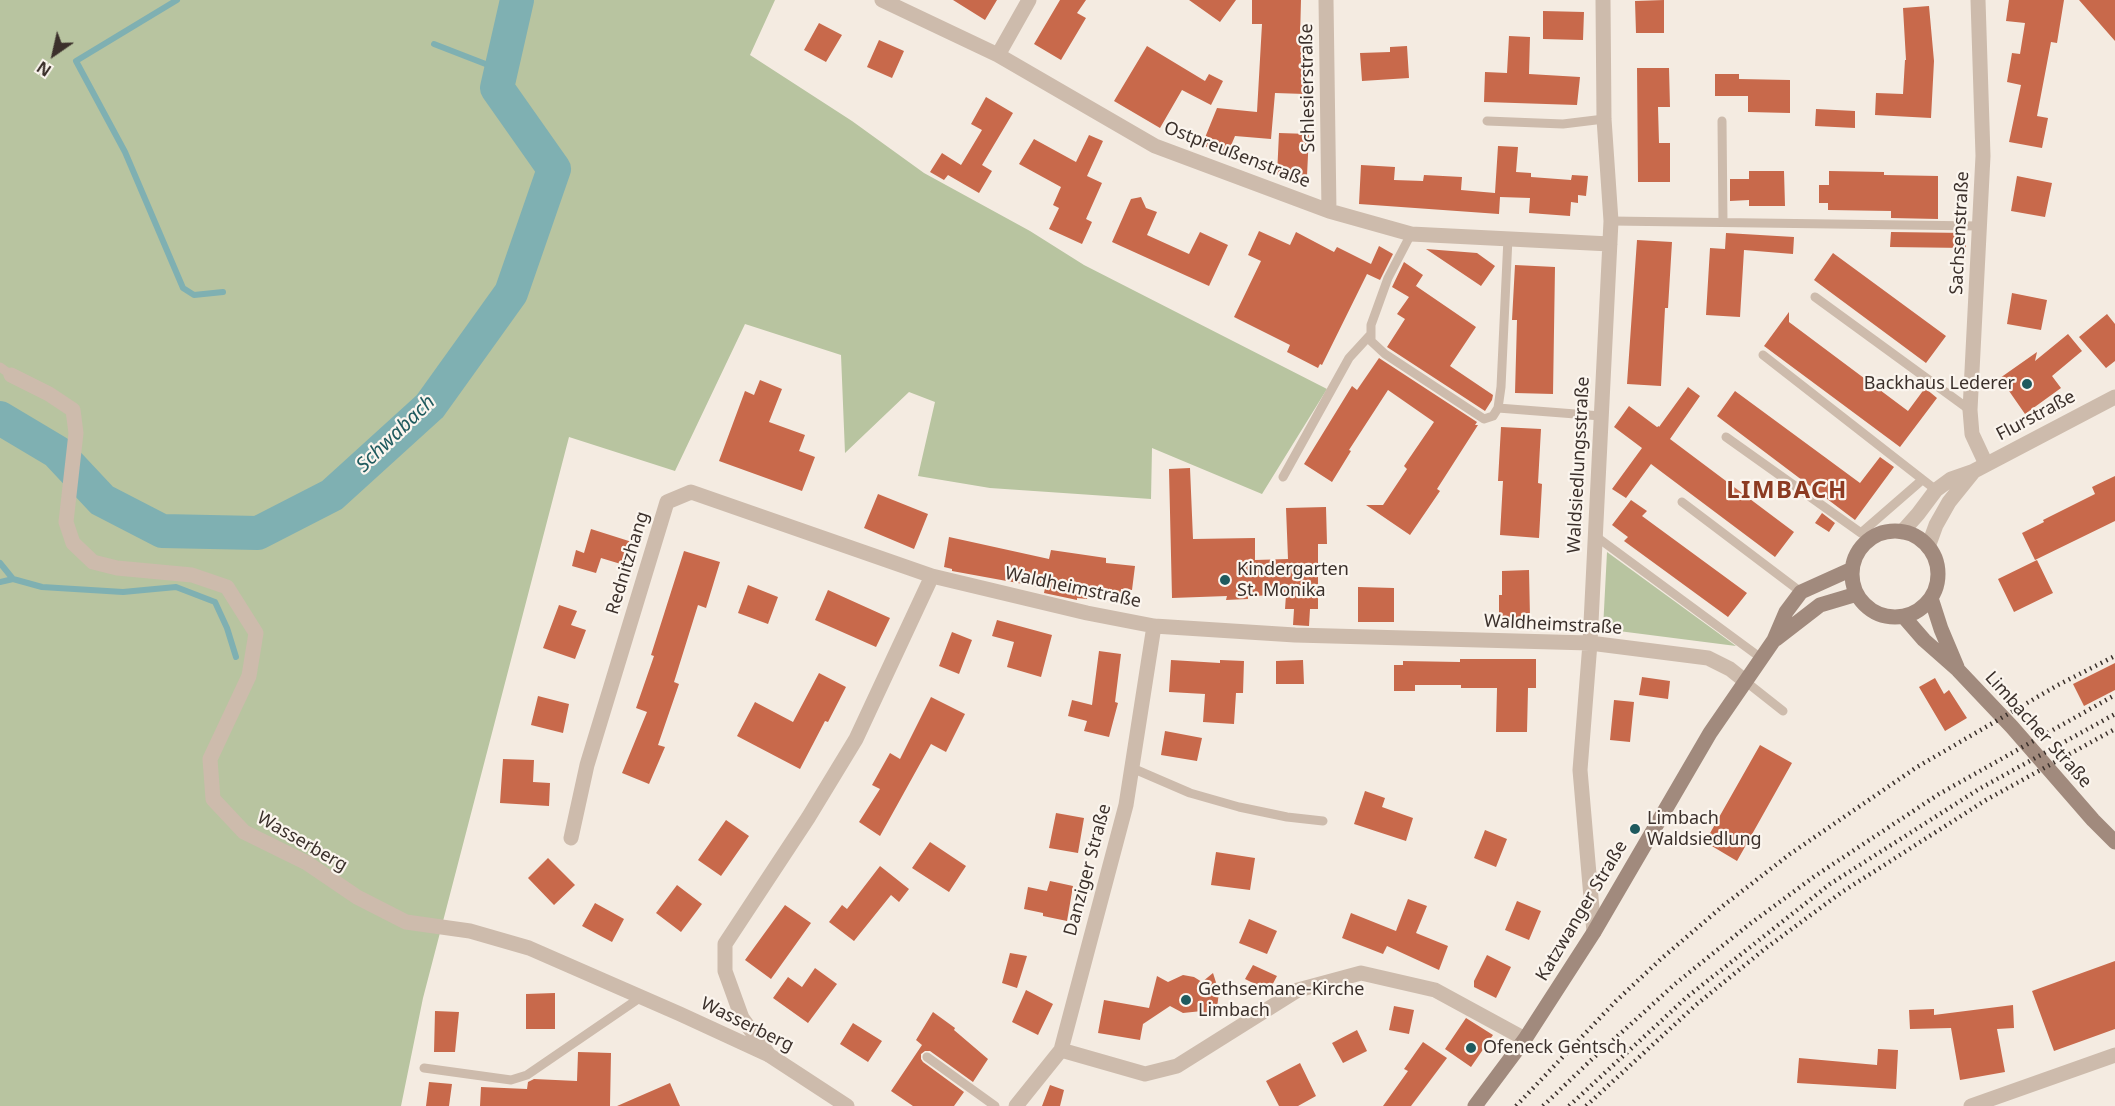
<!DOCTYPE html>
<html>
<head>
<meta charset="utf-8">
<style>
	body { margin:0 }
	#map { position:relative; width:2115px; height:1106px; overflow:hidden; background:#f4ebe1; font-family:"Noto Sans",sans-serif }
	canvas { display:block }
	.north { position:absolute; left:24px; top:24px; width:60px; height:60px; -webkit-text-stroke:4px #fbf5ee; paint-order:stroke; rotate:214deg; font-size:16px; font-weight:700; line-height:24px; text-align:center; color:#3b302b }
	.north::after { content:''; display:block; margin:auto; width:21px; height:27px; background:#3b302b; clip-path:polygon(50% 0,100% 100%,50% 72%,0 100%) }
</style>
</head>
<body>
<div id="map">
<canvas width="2115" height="1106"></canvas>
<div class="north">N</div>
</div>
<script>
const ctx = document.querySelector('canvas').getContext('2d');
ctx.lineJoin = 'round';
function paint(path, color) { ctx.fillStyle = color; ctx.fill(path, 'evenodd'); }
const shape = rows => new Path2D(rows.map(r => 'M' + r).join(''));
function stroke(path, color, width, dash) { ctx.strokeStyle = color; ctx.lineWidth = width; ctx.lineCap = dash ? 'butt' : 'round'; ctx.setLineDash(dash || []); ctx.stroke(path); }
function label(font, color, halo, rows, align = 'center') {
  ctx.font = font + ' "Noto Sans",sans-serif'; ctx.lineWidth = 4.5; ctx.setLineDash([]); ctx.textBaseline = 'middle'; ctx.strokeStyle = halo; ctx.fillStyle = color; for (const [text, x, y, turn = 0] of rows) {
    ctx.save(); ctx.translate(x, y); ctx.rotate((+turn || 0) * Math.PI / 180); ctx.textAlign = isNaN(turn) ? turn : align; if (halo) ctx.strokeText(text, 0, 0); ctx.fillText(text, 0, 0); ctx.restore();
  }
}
const green = shape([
	[0,0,775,0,750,55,852,121,924,173,1030,231,1084,265,1327,389,1262,494,1152,448,1151,499,990,488,918,476,935,402,909,392,845,453,841,355,745,324,675,471,569,437,423,998,401,1106,0,1106],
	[1607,552,1736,646,1603,629]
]);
const stream = shape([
	[177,0,76,61,125,152,183,288,194,295,223,292],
	[434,44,501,70],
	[0,563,13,579],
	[0,582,13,579,42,587,123,592,176,587,215,602,227,628,236,657]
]);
const river = shape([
	[0,418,57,452,102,500,162,531,258,533,332,495,430,406,511,293,554,169,497,88,517,0]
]);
const building = shape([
	[953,0,997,0,985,20],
	[1060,0,1086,0,1077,13,1086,18,1061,60,1034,44],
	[1189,0,1236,0,1220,22],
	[1252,0,1301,0,1300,39,1307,40,1305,94,1275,93,1271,139,1235,136,1227,155,1202,145,1217,108,1257,112,1262,24,1252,24],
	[1664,0,1664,33,1636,33,1635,1],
	[2009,0,2064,0,2057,43,2051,42,2037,116,2048,118,2042,148,2009,142,2021,85,2007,82,2012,53,2020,54,2025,23,2006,21],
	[2079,0,2115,0,2115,41],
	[1929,6,1934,61,1931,118,1875,115,1876,93,1903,94,1905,60,1906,60,1903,8],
	[1543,11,1584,12,1583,40,1543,39],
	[819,23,842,35,826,62,804,50],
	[1509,36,1530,37,1529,74,1580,77,1577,105,1484,102,1485,72,1507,73],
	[879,40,904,51,892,78,867,67],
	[1147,46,1205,81,1209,74,1223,81,1211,105,1182,90,1160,128,1114,101],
	[1407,46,1409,78,1362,81,1360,53,1390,52,1390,47],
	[1637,68,1669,68,1670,107,1658,107,1659,143,1670,143,1670,182,1638,182],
	[1715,74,1739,74,1739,79,1790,80,1790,113,1748,112,1748,96,1715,96],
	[986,97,1013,113,982,165,992,171,979,193,948,175,944,180,930,172,942,153,961,165,982,130,971,124],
	[1816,109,1855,111,1855,128,1815,126],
	[1279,133,1309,134,1307,176,1277,175],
	[1089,135,1103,141,1087,176,1102,183,1086,219,1092,222,1082,244,1049,229,1059,208,1053,205,1061,187,1019,164,1034,139,1076,162],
	[1498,146,1518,147,1516,172,1531,173,1531,177,1571,180,1572,175,1588,176,1586,196,1578,195,1578,203,1571,202,1570,216,1529,213,1530,198,1500,197,1499,214,1359,204,1361,165,1395,167,1394,180,1423,181,1424,175,1462,177,1461,190,1495,193],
	[1749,171,1784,171,1785,206,1749,206,1749,200,1730,201,1730,179,1749,179],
	[1829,171,1884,172,1884,175,1938,176,1938,219,1891,218,1891,211,1828,210,1828,203,1819,203,1819,185,1829,185],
	[2017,176,2052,183,2045,217,2011,211],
	[1141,197,1146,208,1157,212,1147,235,1189,254,1200,232,1228,245,1209,286,1112,242,1131,199],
	[1259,231,1290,245,1296,232,1334,252,1337,247,1371,264,1379,246,1393,254,1380,280,1367,274,1322,365,1320,364,1318,368,1287,352,1290,345,1234,317,1261,261,1248,255],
	[1891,232,1966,233,1966,248,1890,247],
	[1726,233,1794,237,1793,254,1744,250,1740,317,1706,315,1710,248,1725,249],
	[1637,240,1672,242,1668,308,1665,308,1661,386,1627,384],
	[1426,249,1477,253,1495,266,1481,286],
	[1833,253,1946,336,1926,363,1814,280],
	[1404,262,1423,275,1414,289,1416,286,1476,327,1450,366,1493,395,1492,400,1485,411,1387,347,1405,319,1397,314,1409,297,1392,287],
	[1515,265,1555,267,1553,394,1515,393,1517,320,1512,320],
	[2012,293,2047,300,2041,330,2007,324],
	[1789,312,1789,322,1908,411,1925,388,1937,398,1900,447,1764,346],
	[2107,314,2115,324,2115,361,2106,368,2079,337],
	[2068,334,2082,351,2052,376,2061,388,2025,414,2000,378,2037,352,2035,361],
	[1379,358,1477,422,1475,425,1478,425,1437,489,1440,491,1410,535,1366,505,1383,505,1407,469,1404,466,1434,422,1388,390,1349,450,1351,451,1332,482,1304,464,1352,386,1357,390],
	[760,380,782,389,769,422,805,435,799,451,815,457,802,491,719,461,745,391,754,395],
	[1688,387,1700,396,1670,439,1794,532,1775,557,1651,464,1626,498,1612,489,1642,448,1614,427,1629,406,1657,427,1659,426,1659,427],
	[1735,391,1860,483,1880,457,1894,467,1855,520,1717,416],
	[1501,427,1541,429,1538,483,1542,484,1539,538,1500,535,1503,481,1498,481],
	[1190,468,1193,539,1255,538,1255,560,1288,559,1286,508,1326,507,1327,544,1318,544,1318,609,1310,609,1309,626,1293,625,1294,609,1285,609,1286,595,1248,596,1248,599,1226,600,1227,596,1172,598,1169,469],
	[2115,476,2115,521,2035,560,2022,533,2044,522,2043,520,2095,494,2092,487],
	[878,494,928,514,914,549,864,528],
	[1631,500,1647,511,1642,516,1747,593,1728,617,1624,541,1628,537,1612,525],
	[1822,513,1835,523,1829,532,1815,523],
	[591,529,632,542,624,565,601,558,596,573,572,566,576,550,584,553],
	[949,537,1049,559,1051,550,1106,558,1106,563,1135,566,1132,590,1121,589,1121,595,1088,592,1087,599,1077,598,1077,600,1044,593,1045,588,952,571,952,569,944,567],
	[684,551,720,562,706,608,698,605,674,682,679,684,658,745,665,747,649,784,622,773,647,712,636,708,654,656,651,655],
	[2037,560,2053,593,2014,612,1998,579],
	[1529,570,1530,618,1499,618,1499,595,1502,595,1502,571],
	[748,585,778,597,768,624,738,613],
	[1358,587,1394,588,1394,622,1358,622],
	[828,590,890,618,876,647,815,620],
	[559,605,577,611,571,625,586,630,575,659,543,648],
	[997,620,1052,635,1041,677,1007,667,1014,642,992,636],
	[952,632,972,640,959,674,939,666],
	[1099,651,1121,654,1115,702,1118,703,1109,737,1084,731,1087,721,1068,716,1072,700,1092,705],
	[1460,659,1536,659,1536,688,1528,688,1527,732,1496,732,1497,688,1461,688,1461,685,1415,685,1415,691,1394,691,1394,665,1403,665,1403,661,1460,662],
	[1171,660,1220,663,1220,660,1244,661,1243,693,1236,693,1234,724,1203,722,1205,694,1169,692],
	[1303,660,1304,684,1276,684,1276,661],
	[2115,663,2115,690,2084,706,2073,684],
	[819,673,846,687,828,722,825,721,800,769,737,736,755,702,793,722],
	[1642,677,1670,681,1668,699,1639,695],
	[1935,678,1944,694,1949,690,1967,718,1945,731,1919,687],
	[538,696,569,704,563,733,531,725],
	[931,697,965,714,946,752,931,744,880,836,859,822,880,789,872,785,890,753,900,759],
	[1614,700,1634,702,1630,742,1610,740],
	[1165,731,1202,738,1197,761,1161,755],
	[1760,745,1792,763,1737,861,1705,842],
	[503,759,534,760,533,782,550,783,549,806,500,803],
	[1365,791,1385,798,1382,807,1413,818,1406,841,1354,824],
	[1056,813,1084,818,1078,853,1049,848],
	[726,820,749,836,721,876,698,860],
	[1485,830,1507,839,1496,867,1474,858],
	[930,842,966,866,949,892,912,868],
	[1216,852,1255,858,1250,890,1211,885],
	[548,858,575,885,554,905,528,878],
	[880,866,909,889,899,902,891,895,854,941,829,922,842,905,847,909],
	[1050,881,1073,886,1067,921,1043,916,1043,913,1024,909,1028,887,1047,891],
	[677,885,702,904,681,932,656,913],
	[1408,899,1427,906,1416,933,1448,946,1439,970,1387,946,1383,954,1342,938,1351,913,1396,931],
	[1517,901,1541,911,1529,940,1505,930],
	[595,903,624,919,612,942,582,926],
	[785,905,811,923,771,979,745,960],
	[1249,919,1277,931,1267,954,1239,943],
	[1010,953,1027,956,1017,988,1002,983],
	[1487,955,1511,967,1496,998,1474,987,1474,981],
	[2115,961,2115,1029,2054,1051,2032,991],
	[1253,965,1277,976,1269,991,1245,979],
	[815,968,837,984,808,1023,773,998,788,977,802,987],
	[1213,973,1219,992,1217,1008,1209,1018,1202,1011,1183,1013,1170,1006,1143,1024,1140,1040,1098,1033,1104,1000,1149,1008,1157,976,1168,982,1183,975,1194,977,1202,982],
	[1026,990,1053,1004,1038,1035,1012,1022],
	[555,993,555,1029,526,1029,526,994],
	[2013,1005,2014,1028,1997,1029,2005,1072,1960,1080,1951,1028,1910,1029,1909,1010,1934,1009,1934,1015],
	[1394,1006,1414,1010,1409,1034,1389,1030],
	[435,1011,459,1012,455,1052,434,1052],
	[933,1012,955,1028,954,1030,988,1059,973,1082,930,1051,925,1051,921,1054,921,1059,923,1062,964,1092,954,1106,913,1106,891,1091,922,1045,916,1040],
	[1466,1018,1493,1035,1471,1067,1445,1049],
	[853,1023,882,1041,868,1062,840,1044],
	[1357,1030,1367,1051,1343,1063,1332,1043],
	[1423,1042,1447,1058,1411,1106,1383,1106,1408,1071,1404,1069],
	[1878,1049,1898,1050,1896,1089,1797,1083,1799,1058,1877,1065],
	[578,1052,611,1053,610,1106,480,1106,481,1087,527,1089,528,1082,534,1079,577,1081],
	[1300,1063,1316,1096,1298,1106,1279,1106,1266,1081],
	[429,1082,452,1084,449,1106,426,1106],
	[670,1083,680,1106,617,1106],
	[1050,1085,1064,1090,1060,1106,1042,1106]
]);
const service = shape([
	[1487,121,1563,124,1604,119],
	[1722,121,1723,222],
	[1611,221,1979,226],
	[1411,234,1388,278,1371,325,1371,341,1385,354,1484,419,1493,416,1498,408,1501,387,1508,238],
	[1815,297,1970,410],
	[1763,355,1936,490],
	[0,367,11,375],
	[1498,408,1601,416],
	[1726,437,1861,533,1922,480],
	[1283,477,1349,358,1371,334],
	[1682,502,1801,592],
	[1594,535,1761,658],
	[1745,681,1783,711],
	[1132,768,1190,793,1239,807,1287,817,1323,821],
	[927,1057,995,1106],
	[424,1068,511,1080,527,1075,641,997]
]);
const minor = shape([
	[882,0,998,55,1155,146,1329,211,1411,234,1610,244],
	[1326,0,1329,211],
	[1978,0,1983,156,1970,410,1972,434,1986,464],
	[998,55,1029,0],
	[11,375,49,394,73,410,76,433,66,522,73,543,93,562,117,568,192,575,227,587,256,633,249,676,210,759,213,799,244,832,307,863,357,897,406,922,470,931,529,948,680,1014,769,1055,847,1106],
	[571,838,587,765,667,502,691,492,932,576],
	[1594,932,1580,770,1590,643,1611,221,1604,119,1603,0],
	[1061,1050,1145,1074,1177,1066,1298,990,1361,973,1435,990,1525,1039],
	[769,1055,742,1018,725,971,725,944,808,818,856,739,932,576,1087,613,1154,626,1295,635,1590,643,1708,658,1730,669,1745,681],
	[1016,1106,1061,1050,1126,805,1154,626],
	[1971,1106,2115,1055]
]);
const tertiary = shape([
	[1902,532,1918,514,1936,490,1951,479,1974,471,2115,397],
	[1928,547,1936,525,1949,502,1974,471]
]);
const secondary = shape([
	'1852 574a43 43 0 1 1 86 0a43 43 0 1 1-86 0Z',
	[1931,598,1941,629,1957,667],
	[1904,617,1924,640,1958,670,2012,727,2093,820,2115,842],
	[1776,639,1820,605,1857,594],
	[1475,1106,1525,1039,1594,932,1710,733,1774,640,1786,612,1801,592,1852,569]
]);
const rail = shape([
	[1516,1106,1616,1001,1662,958,1724,905,1790,854,1917,767,2058,685,2115,656],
	[1543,1106,1589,1062,1675,984,1747,926,1815,876,1939,794,2115,695],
	[1569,1106,1687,997,1830,884,1979,789,2115,714],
	[1586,1106,1697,1004,1766,948,1842,892,1986,800,2115,729]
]);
const markers = [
	[2027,384,6,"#1f5a5e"],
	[1225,580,6,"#1f5a5e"],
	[1635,829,6,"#1f5a5e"],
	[1186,1000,6,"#1f5a5e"],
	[1471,1048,6,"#1f5a5e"]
];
const streetNames = [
	["Schlesierstraße",1308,88,-91],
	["Ostpreußenstraße",1237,155,21],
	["Sachsenstraße",1960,233,-87],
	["Flurstraße",2036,416,-28],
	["Waldsiedlungsstraße",1579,465,-87],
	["Rednitzhang",628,563,-73],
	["Waldheimstraße",1073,588,12],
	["Waldheimstraße",1553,625,3],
	["Limbacher Straße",2038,730,48],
	["Wasserberg",302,842,30],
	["Danziger Straße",1088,870,-75],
	["Katzwanger Straße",1582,911,-59],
	["Wasserberg",747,1025,26]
];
const poiNames = [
	["Backhaus Lederer",2015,384,"right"],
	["Kindergarten",1237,570],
	["St. Monika",1237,591],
	["Limbach",1647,819],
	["Waldsiedlung",1647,840],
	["Gethsemane-Kirche",1198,990],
	["Limbach",1198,1011],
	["Ofeneck Gentsch",1483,1048]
];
const waterNames = [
	["Schwabach",396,434,-44]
];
const districtNames = [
	["LIMBACH",1787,491]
];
paint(green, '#b8c4a0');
stroke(stream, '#7fb0b2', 6);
stroke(river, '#7fb0b2', 34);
paint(building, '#c8694b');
stroke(service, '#cdbbac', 9);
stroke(minor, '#cdbbac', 15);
stroke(tertiary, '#cdbbac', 15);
stroke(secondary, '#a18a7d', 15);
stroke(rail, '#3b302b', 4.5, [1.5, 4.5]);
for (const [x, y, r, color] of markers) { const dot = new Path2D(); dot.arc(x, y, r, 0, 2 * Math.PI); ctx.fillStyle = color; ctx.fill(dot); stroke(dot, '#fbf5ee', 2); }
label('18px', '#3b302b', '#fbf5ee', streetNames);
label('18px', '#3b302b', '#fbf5ee', poiNames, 'left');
label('italic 20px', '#1f5a5e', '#fbf5ee', waterNames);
ctx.letterSpacing = '1.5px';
label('bold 24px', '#8c3b22', '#fbf5ee', districtNames);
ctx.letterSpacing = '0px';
</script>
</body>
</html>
